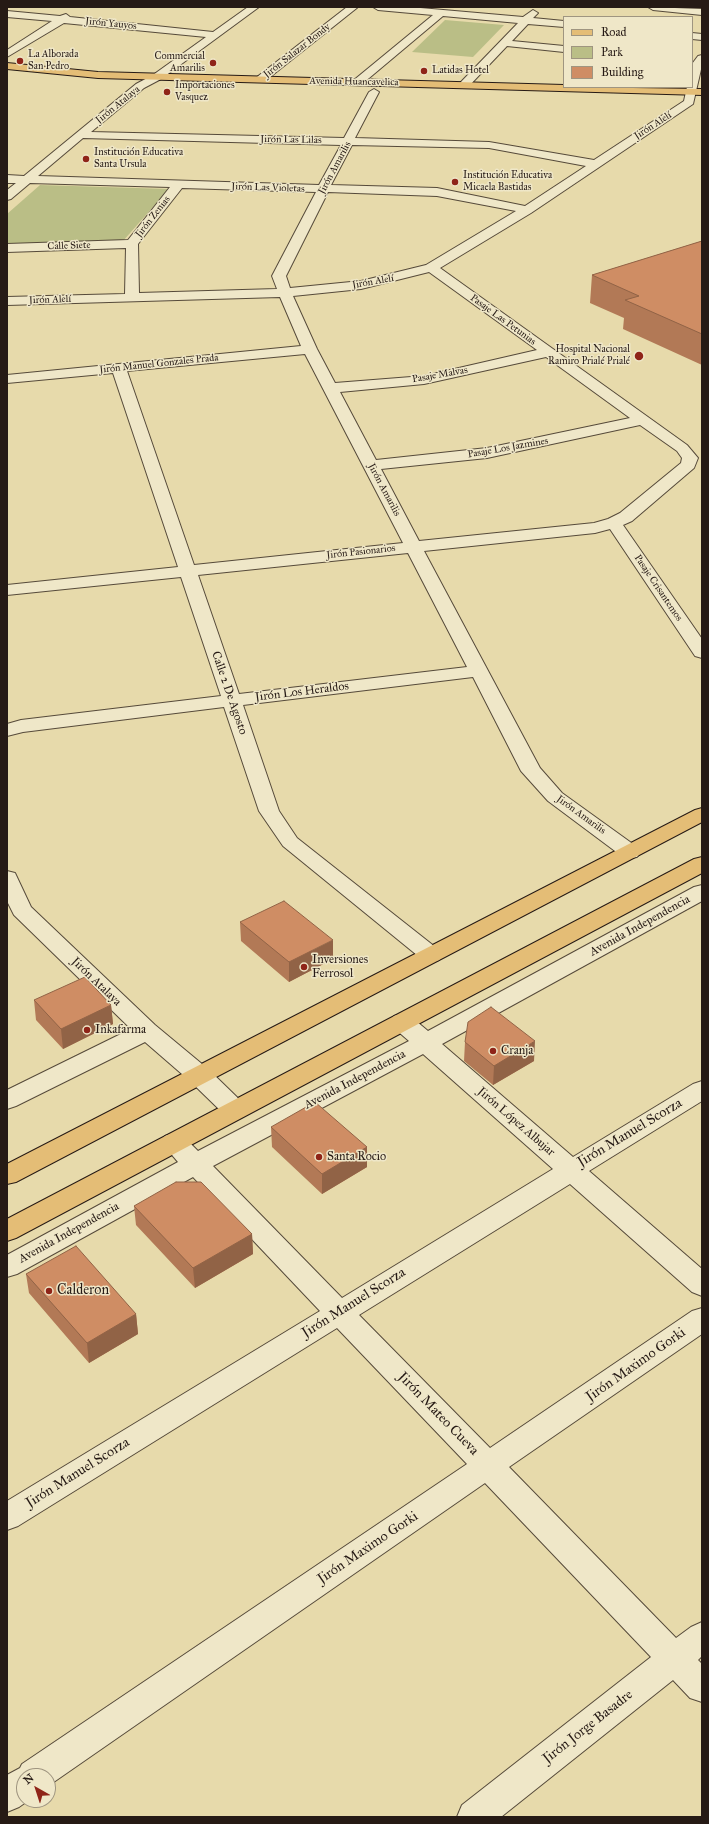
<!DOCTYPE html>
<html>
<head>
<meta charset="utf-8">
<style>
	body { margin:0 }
	#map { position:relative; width:709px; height:1824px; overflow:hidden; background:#e7daab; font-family:"IM FELL Great Primer",serif }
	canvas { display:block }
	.frame { position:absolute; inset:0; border:8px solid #261a15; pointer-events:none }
	.legend { position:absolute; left:563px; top:16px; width:130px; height:72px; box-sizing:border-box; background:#efe7c8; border:1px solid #9f9580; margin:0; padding:5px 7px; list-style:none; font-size:12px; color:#261a15 }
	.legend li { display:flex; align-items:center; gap:8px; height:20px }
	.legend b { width:20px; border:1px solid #9f9580 }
	.north { position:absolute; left:16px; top:1768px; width:40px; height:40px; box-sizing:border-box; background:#efe7c8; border:1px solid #9f9580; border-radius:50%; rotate:321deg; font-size:11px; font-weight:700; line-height:16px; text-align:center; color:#261a15 }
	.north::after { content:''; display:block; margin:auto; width:14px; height:18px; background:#8f2418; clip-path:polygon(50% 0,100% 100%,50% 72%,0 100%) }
</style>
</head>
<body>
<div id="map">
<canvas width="709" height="1824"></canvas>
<div class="frame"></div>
<ul class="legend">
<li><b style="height:5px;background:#e4bd76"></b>Road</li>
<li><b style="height:11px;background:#babe86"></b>Park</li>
<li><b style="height:11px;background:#cf8d64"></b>Building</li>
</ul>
<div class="north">N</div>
</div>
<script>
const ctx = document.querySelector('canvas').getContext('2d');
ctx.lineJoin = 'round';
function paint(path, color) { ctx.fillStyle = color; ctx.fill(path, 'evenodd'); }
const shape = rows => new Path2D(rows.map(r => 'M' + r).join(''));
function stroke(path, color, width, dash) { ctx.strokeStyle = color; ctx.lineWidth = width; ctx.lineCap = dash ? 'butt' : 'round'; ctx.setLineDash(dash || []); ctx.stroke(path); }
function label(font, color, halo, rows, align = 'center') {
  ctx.font = font + ' "IM FELL Great Primer",serif'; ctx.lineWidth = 3; ctx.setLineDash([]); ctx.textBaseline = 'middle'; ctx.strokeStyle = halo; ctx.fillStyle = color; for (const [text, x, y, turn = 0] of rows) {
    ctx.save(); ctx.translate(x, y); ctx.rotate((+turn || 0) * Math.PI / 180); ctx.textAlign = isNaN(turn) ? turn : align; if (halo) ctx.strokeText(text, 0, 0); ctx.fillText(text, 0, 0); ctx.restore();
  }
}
const green = shape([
	[445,20,504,25,473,57,412,52],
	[40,185,169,189,123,241,7,245,7,214]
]);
const minor = shape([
	[248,7,259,7,161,79,144,88,91,132,344,138,369,92,374,89,379,92,355,138,489,142,594,160,684,101,687,87,692,87,692,64,698,56,702,55,702,65,693,104,531,213,440,268,687,445,698,458,694,468,632,521,623,525,702,639,702,658,695,656,610,529,595,533,424,551,540,768,562,793,637,847,641,852,637,857,630,858,623,857,548,801,521,771,473,677,243,705,279,811,297,838,439,950,442,955,439,960,431,962,423,960,283,846,259,811,224,707,23,732,7,736,7,724,21,720,221,696,181,577,7,595,7,585,178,567,113,373,7,383,7,375,301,346,280,297,7,305,7,297,125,294,126,248,7,252,7,244,128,240,170,187,30,183,11,199,7,200,7,190,16,183,7,183,7,175,24,176,136,84,153,75,206,37,64,23,7,57,7,50,52,21,7,17,7,11,60,16,66,14,70,17,213,32,248,7],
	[83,138,341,145,319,185,38,176,83,138],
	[352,145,489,148,586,166,525,206,437,188,331,185,352,145],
	[182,188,316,192,272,276,277,289,139,293,138,244,182,188],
	[328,192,437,196,516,211,426,265,361,281,290,288,286,276,328,192],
	[429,272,537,350,424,376,335,383,317,349,293,296,361,289,429,272],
	[305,354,403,543,194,565,127,371,305,354],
	[546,357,630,418,487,448,376,460,340,392,424,384,546,357],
	[640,425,677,451,682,458,681,463,620,513,608,519,594,523,419,541,381,469,487,458,640,425],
	[408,553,467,667,239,694,198,575,408,553],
	[347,7,358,7,265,81,257,81,256,79,257,77,347,7],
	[373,7,409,7,523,17,533,10,538,13,533,18,564,21,564,27,528,24,512,41,564,46,564,52,507,46,468,87,460,87,459,85,460,83,518,23,443,16,362,84,358,85,353,82,354,80,433,15,378,10,373,7],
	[648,7,702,9,702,15,653,10,648,7],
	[692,33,702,34,702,40,692,39,692,33],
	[7,871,15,873,31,907,155,1025,208,1069,244,1104,247,1110,244,1116,235,1119,226,1116,190,1081,145,1042,16,1106,7,1109,7,1090,131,1029,14,915,7,901,7,871],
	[702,885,702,901,442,1044,573,1157,693,1084,702,1081,702,1101,589,1171,702,1269,702,1296,692,1292,570,1184,359,1315,490,1448,692,1311,702,1308,702,1334,509,1467,676,1638,691,1627,702,1622,702,1656,698,1660,702,1664,702,1702,690,1698,673,1680,501,1817,457,1817,462,1805,651,1657,485,1483,48,1786,48,1776,24,1776,24,1800,29,1800,19,1807,7,1812,7,1775,20,1768,22,1764,467,1464,337,1328,18,1526,7,1530,7,1501,320,1311,193,1177,17,1274,7,1277,7,1255,178,1162,161,1142,165,1136,174,1133,183,1136,198,1151,409,1041,394,1028,390,1022,394,1016,402,1014,410,1016,428,1031,694,887,702,885],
	[423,1054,553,1169,342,1298,213,1166,423,1054]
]);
const major = shape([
	[702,808,702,822,16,1182,7,1184,7,1164,695,810,702,808],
	[702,857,702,873,16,1238,7,1241,7,1219,694,859,702,857]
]);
const highway = shape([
	[7,63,98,72,564,85,564,87,702,89,702,95,98,78,7,69,7,63]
]);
const wall = shape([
	[702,241,702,365,623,329,624,318,590,303,592,275],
	[240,922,333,959,289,982,241,941],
	[34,1000,111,1005,113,1024,63,1049,36,1020],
	[465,1042,534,1061,493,1085,464,1061],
	[271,1127,367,1147,367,1167,322,1194,272,1147],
	[134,1206,252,1234,253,1254,195,1288,136,1225],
	[26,1274,136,1314,138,1334,89,1363,29,1293]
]);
const shadedWall = shape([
	[333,940,333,959,289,982,289,962],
	[111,1005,113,1024,63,1049,61,1029],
	[535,1041,534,1061,493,1085,494,1066],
	[367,1147,367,1167,322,1194,322,1174],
	[252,1234,253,1254,195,1288,193,1268],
	[136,1314,138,1334,89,1363,87,1343]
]);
const building = shape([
	[702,241,702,334,625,300,639,296,592,275,702,241],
	[284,901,333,940,289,962,240,922,284,901],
	[85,977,111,1005,61,1029,34,1000,85,977],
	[491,1007,535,1041,494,1066,465,1042,468,1022,491,1007],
	[315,1102,367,1147,322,1174,271,1127,315,1102],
	[176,1182,201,1182,252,1234,193,1268,134,1206,176,1182],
	[76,1246,136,1314,87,1343,26,1274,76,1246]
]);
const markers = [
	[20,61,4,"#8f2418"],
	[213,63,4,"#8f2418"],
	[424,71,4,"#8f2418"],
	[167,92,4,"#8f2418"],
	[86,159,4,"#8f2418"],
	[455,182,4,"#8f2418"],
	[639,356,5,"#8f2418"],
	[304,967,4,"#8f2418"],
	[87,1030,4,"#8f2418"],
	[493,1051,4,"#8f2418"],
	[319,1157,4,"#8f2418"],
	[49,1291,4,"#8f2418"]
];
const farStreetnames = [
	["Jirón Yauyos",111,24,6],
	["Jirón Salazar Bondy",297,51,-38],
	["Avenida Huancavelica",354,82,1],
	["Jirón Atalaya",118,105,-39],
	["Jirón Alelí",653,126,-33],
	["Jirón Las Lilas",291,140,1],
	["Jirón Amarilis",335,168,-62],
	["Jirón Las Violetas",268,188,2],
	["Jirón Zenias",153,217,-52],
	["Calle Siete",69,246,-2],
	["Jirón Alelí",373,282,-10],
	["Jirón Alelí",50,300,-2],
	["Pasaje Las Petunias",503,320,36],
	["Jirón Manuel Gonzales Prada",159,364,-6],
	["Pasaje Malvas",440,375,-10],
	["Pasaje Los Jazmines",508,448,-10],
	["Jirón Amarilis",384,490,62],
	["Jirón Pasionarios",361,552,-6],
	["Pasaje Crisantemos",658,588,56],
	["Jirón Amarilis",581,815,36]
];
const farPoinames = [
	["La Alborada",28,55],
	["San Pedro",28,67],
	["Commercial",205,57,"right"],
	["Amarilis",205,69,"right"],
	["Latidas Hotel",432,71],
	["Importaciones",175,86],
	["Vasquez",175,98],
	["Institución Educativa",94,153],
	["Santa Ursula",94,165],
	["Institución Educativa",463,176],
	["Micaela Bastidas",463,188],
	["Hospital Nacional",630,350,"right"],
	["Ramiro Prialé Prialé",630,362,"right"]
];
const streetNames = [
	["Jirón Los Heraldos",302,692,-7],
	["Calle 2 De Agosto",229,693,71],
	["Avenida Independencia",640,926,-29],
	["Jirón Atalaya",96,982,44],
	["Avenida Independencia",355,1080,-28],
	["Jirón López Albujar",516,1122,41],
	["Avenida Independencia",69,1233,-29]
];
const poiNames = [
	["Inversiones",312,960],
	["Ferrosol",312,974],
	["Inkafarma",95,1030],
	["Cranja",501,1051],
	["Santa Rocio",327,1157]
];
const nearStreetnames = [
	["Jirón Manuel Scorza",630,1133,-31],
	["Jirón Manuel Scorza",354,1303,-32],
	["Jirón Maximo Gorki",636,1365,-35],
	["Jirón Mateo Cueva",438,1414,46],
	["Jirón Manuel Scorza",78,1473,-32],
	["Jirón Maximo Gorki",368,1548,-34],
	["Jirón Jorge Basadre",588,1727,-38]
];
const nearPoinames = [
	["Calderon",57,1291]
];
paint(green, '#babe86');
stroke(minor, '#564a3a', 2);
stroke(major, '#261a15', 2);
stroke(highway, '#261a15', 2);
paint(minor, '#efe7c8');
paint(major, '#e4bd76');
paint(highway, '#e4bd76');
paint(wall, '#b27956');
paint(shadedWall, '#916346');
paint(building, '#cf8d64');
stroke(building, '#916346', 1);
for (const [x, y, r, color] of markers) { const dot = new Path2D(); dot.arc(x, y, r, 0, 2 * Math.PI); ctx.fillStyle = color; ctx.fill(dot); stroke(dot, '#efe7c8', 1.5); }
label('10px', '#261a15', '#efe7c8', farStreetnames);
label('10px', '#261a15', '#efe7c8', farPoinames, 'left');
label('12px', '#261a15', '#efe7c8', streetNames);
label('12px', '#261a15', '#efe7c8', poiNames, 'left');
label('14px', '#261a15', '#efe7c8', nearStreetnames);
label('14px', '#261a15', '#efe7c8', nearPoinames, 'left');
</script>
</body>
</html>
